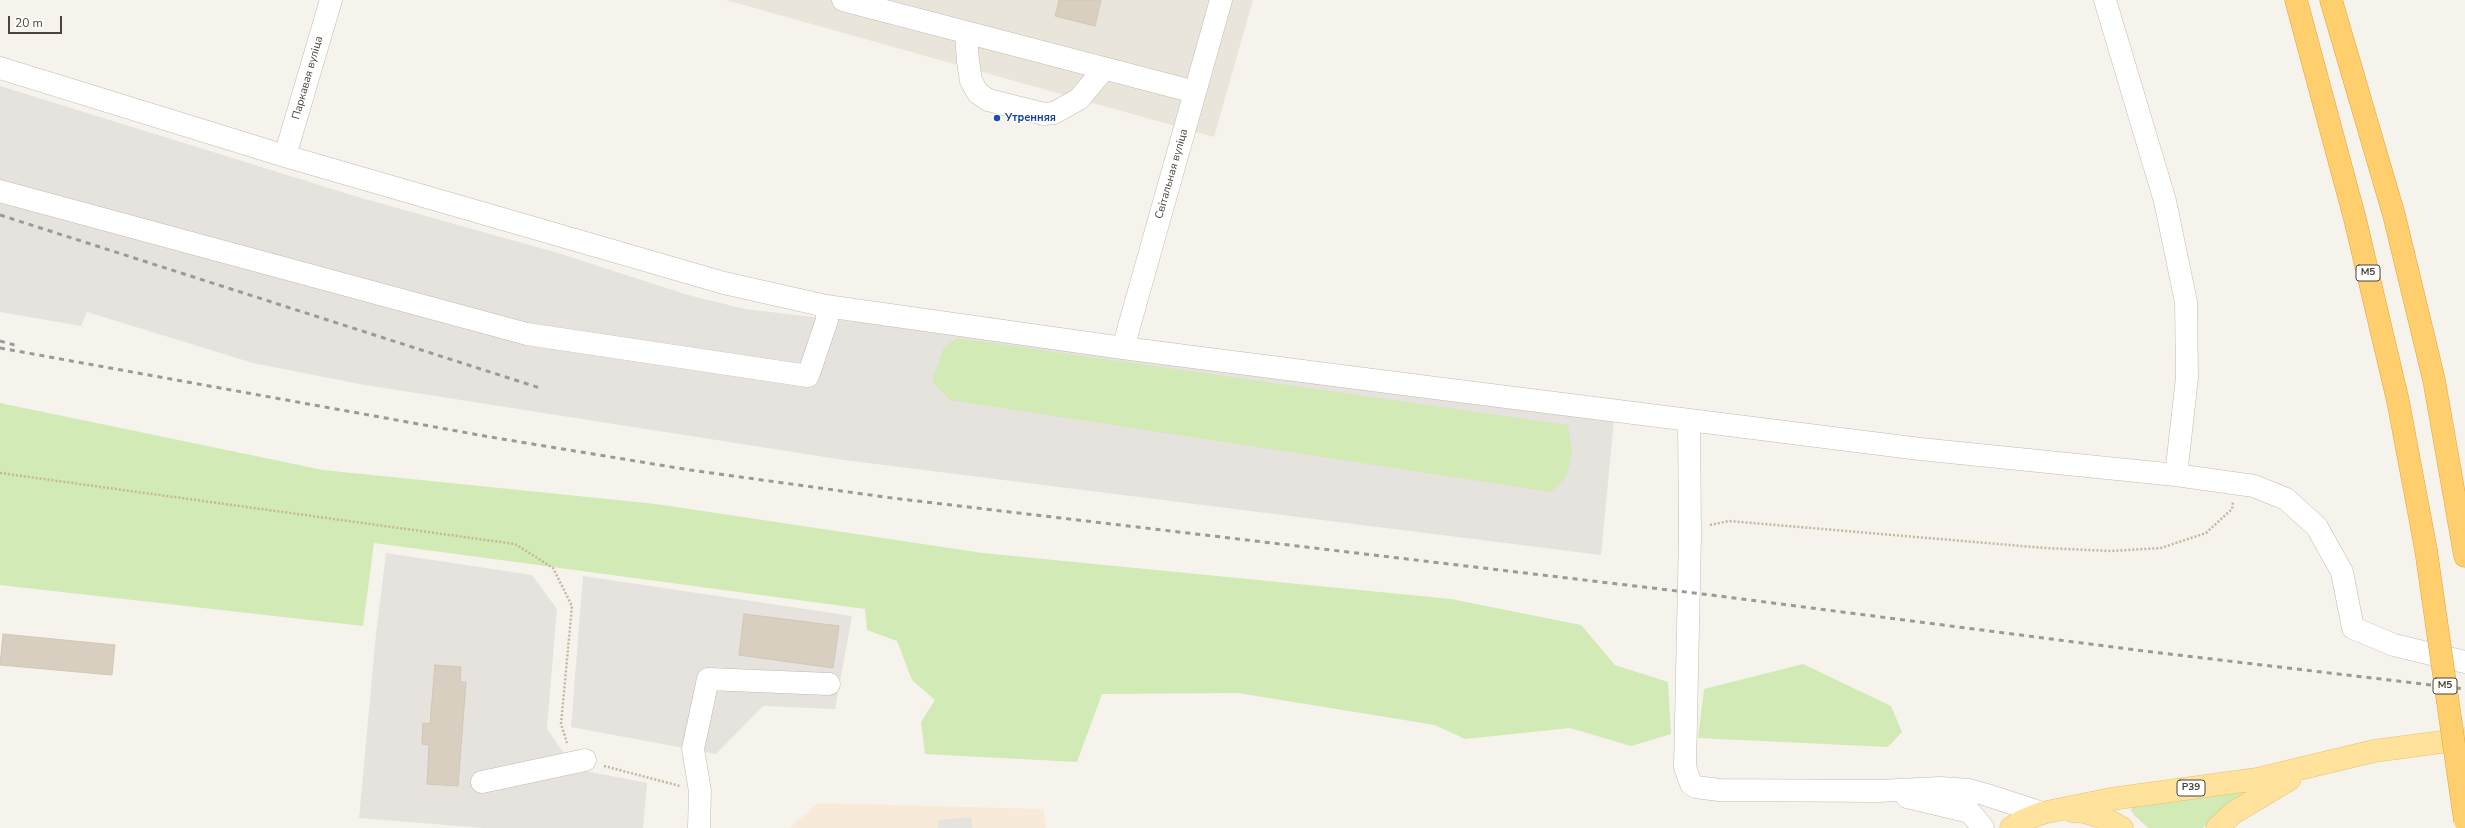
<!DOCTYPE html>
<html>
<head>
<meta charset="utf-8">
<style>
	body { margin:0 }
	#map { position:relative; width:2465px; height:828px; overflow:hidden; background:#f6f3ec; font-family:"Nunito Sans",sans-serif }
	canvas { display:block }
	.scale { position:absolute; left:8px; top:16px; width:54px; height:18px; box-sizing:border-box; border:2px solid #4b4439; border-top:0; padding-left:5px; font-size:12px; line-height:14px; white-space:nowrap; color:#4b4439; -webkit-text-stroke:3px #fff; paint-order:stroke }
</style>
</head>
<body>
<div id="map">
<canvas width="2465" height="828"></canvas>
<div class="scale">20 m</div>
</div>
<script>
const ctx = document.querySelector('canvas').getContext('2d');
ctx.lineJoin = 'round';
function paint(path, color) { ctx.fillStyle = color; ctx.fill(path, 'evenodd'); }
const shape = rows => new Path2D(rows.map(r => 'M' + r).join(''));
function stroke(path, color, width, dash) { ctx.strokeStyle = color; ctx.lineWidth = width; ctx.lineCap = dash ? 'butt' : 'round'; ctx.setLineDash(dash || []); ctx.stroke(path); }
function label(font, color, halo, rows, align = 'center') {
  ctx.font = font + ' "Nunito Sans",sans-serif'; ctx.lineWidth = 3; ctx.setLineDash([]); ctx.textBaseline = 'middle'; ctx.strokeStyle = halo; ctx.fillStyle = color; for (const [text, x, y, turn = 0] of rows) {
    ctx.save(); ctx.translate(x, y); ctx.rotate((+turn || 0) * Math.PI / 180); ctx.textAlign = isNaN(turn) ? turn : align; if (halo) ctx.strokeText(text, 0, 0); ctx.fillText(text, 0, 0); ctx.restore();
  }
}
const residential = shape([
	[726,0,1253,0,1214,137]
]);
const commercial = shape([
	[818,803,1043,809,1046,828,790,828]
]);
const industrial = shape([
	[0,86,358,197,558,253,688,295,745,309,924,330,1614,420,1601,555,844,460,365,385,253,363,87,312,81,326,0,312],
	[386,553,532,575,557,609,547,729,575,769,647,783,643,828,484,828,359,818,376,634],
	[583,576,852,616,835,709,763,706,716,754,571,727]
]);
const green = shape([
	[957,338,1568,425,1572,452,1567,476,1551,492,950,400,932,381,944,347],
	[0,403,323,470,656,504,983,553,1451,599,1581,625,1615,665,1668,682,1671,734,1631,746,1570,728,1465,739,1435,725,1238,693,1102,694,1077,762,925,754,921,722,935,700,912,680,897,641,867,630,865,609,374,543,363,626,0,585],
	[1803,664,1891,706,1902,732,1888,747,1698,738,1704,689],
	[2244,792,2244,795,2224,809,2203,828,2148,828,2134,815,2131,810,2133,805]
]);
const parking = shape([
	[971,817,972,828,938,828,938,820]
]);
const building = shape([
	[1059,0,1101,0,1095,26,1055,16,1059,0],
	[744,614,839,626,833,668,739,655,744,614],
	[3,634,115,645,112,675,0,665,3,634],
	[435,665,461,667,460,682,466,682,458,786,427,784,429,745,422,744,423,723,430,724,435,665]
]);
const path = shape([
	[0,473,515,544,553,568,572,606,561,724,567,743],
	[1710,525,1729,521,2045,548,2111,551,2161,548,2206,533,2232,509,2233,502],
	[604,766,680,786]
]);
const minor = shape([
	[843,0,1195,92],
	[2105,0,2165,201,2186,302,2187,378,2176,475],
	[966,33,968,61,971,81,978,93,988,100,1044,114,1054,113,1079,99,1104,69],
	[0,68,285,156,724,283,826,306,1123,348,1443,389,1920,449,2176,475,2254,486,2286,499,2317,527,2342,572,2353,628,2394,645,2465,662],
	[285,156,331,0],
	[0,191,527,334,808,376,827,320,826,306],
	[1123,348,1221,0],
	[1689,420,1690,535,1685,767,1691,784,1696,787,1719,790,1879,791,1941,788,1969,790,1987,795,2042,813],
	[482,782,585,760],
	[1907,797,1970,812,1983,828],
	[699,828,700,791,693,749,708,679,829,684]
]);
const major = shape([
	[2072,811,2085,812,2106,819,2122,828],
	[2011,828,2022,821,2042,813,2111,799,2257,779,2374,751,2465,739],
	[2217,828,2233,813,2290,779]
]);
const highway = shape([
	[2296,0,2355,219,2398,401,2426,550],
	[2331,0,2394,215,2434,380,2465,556]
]);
const rail = shape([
	[0,215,540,388],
	[0,341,18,346],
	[0,348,490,437,690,470,892,498,1711,595,2144,651,2465,689]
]);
const highwayBridge = shape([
	[2426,550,2465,821]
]);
const markers = [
	[997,118,4,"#1a4fb4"]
];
const shields = [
	[2368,273,24],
	[2445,686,24],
	[2191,788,28]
];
const shieldNames = [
	["М5",2368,273],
	["М5",2445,686],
	["Р39",2191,788]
];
const streetNames = [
	["Паркавая вуліца",308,78,-74],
	["Світальная вуліца",1172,174,-74]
];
const transitNames = [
	["Утренняя",1005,118]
];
paint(residential, '#eae5da');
paint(commercial, '#f7ead8');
paint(industrial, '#e6e2dd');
paint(green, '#d2eab5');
paint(parking, '#e5e3e0');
paint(building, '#d8cfc1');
stroke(building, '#d3c7b4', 1);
stroke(minor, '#c2bbae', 23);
stroke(major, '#e6c16a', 23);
stroke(highway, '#e0a43c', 23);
stroke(path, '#c4b79f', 2.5, [2, 2]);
stroke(minor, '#fff', 22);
stroke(major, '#ffe39c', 22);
stroke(highway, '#ffcf6e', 22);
stroke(rail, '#9a9a9a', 3, [5, 5]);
stroke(highwayBridge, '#e0a43c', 23, []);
stroke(highwayBridge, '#ffcf6e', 22);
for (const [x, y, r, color] of markers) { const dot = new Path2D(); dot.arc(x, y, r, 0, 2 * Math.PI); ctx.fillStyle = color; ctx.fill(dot); stroke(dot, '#fff', 1.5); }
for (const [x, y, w] of shields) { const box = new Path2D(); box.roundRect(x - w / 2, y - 8, w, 16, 3); ctx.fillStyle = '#fff'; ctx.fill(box); stroke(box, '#4b4439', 1); }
label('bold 10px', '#4b4439', null, shieldNames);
label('11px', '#4b4439', '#fff', streetNames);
label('bold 11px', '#164399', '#fff', transitNames, 'left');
</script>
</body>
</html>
